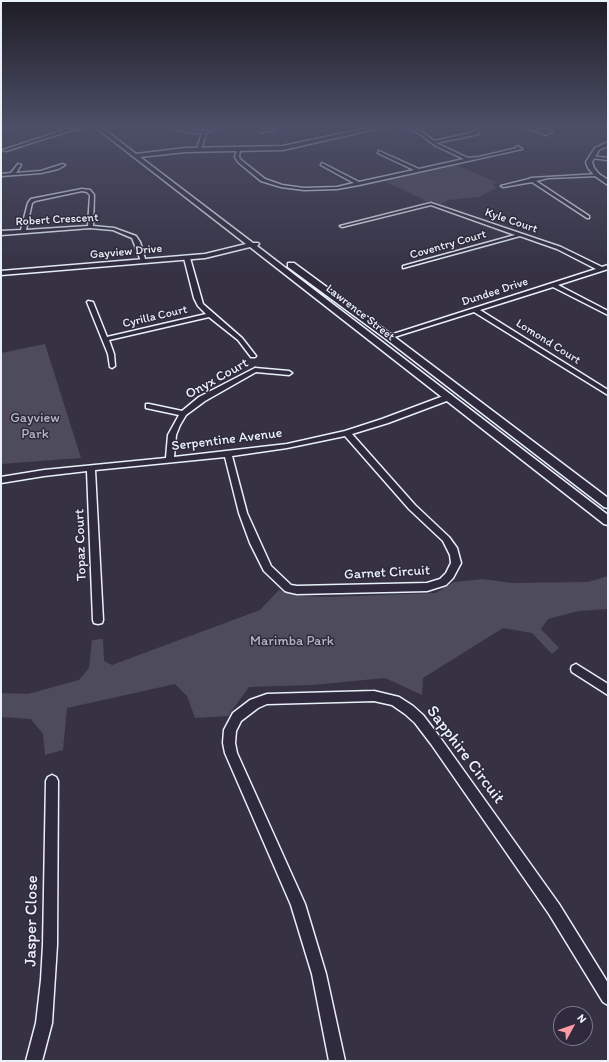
<!DOCTYPE html>
<html>
<head>
<meta charset="utf-8">
<style>
	body { margin:0 }
	#map { position:relative; width:609px; height:1062px; overflow:hidden; background:#363244; font-family:Itim,sans-serif }
	canvas { display:block }
	.frame { position:absolute; inset:0; border:2px solid #e8f1f8; pointer-events:none }
	.north { position:absolute; left:553px; top:1006px; width:40px; height:40px; box-sizing:border-box; background:#2f2a3d; border:1px solid #797a88; border-radius:50%; rotate:50deg; font-size:11px; font-weight:700; line-height:16px; text-align:center; color:#e8f1f8 }
	.north::after { content:''; display:block; margin:auto; width:14px; height:18px; background:#ff9aa2; clip-path:polygon(50% 0,100% 100%,50% 72%,0 100%) }
</style>
</head>
<body>
<div id="map">
<canvas width="609" height="1062"></canvas>
<div class="frame"></div>
<div class="north">N</div>
</div>
<script>
const ctx = document.querySelector('canvas').getContext('2d');
ctx.lineJoin = 'round';
function paint(path, color) { ctx.fillStyle = color; ctx.fill(path, 'evenodd'); }
const shape = rows => new Path2D(rows.map(r => 'M' + r).join(''));
function stroke(path, color, width, dash) { ctx.strokeStyle = color; ctx.lineWidth = width; ctx.lineCap = dash ? 'butt' : 'round'; ctx.setLineDash(dash || []); ctx.stroke(path); }
function label(font, color, halo, rows, align = 'center') {
  ctx.font = font + ' Itim,sans-serif'; ctx.lineWidth = 3; ctx.setLineDash([]); ctx.textBaseline = 'middle'; ctx.strokeStyle = halo; ctx.fillStyle = color; for (const [text, x, y, turn = 0] of rows) {
    ctx.save(); ctx.translate(x, y); ctx.rotate((+turn || 0) * Math.PI / 180); ctx.textAlign = isNaN(turn) ? turn : align; if (halo) ctx.strokeText(text, 0, 0); ctx.fillText(text, 0, 0); ctx.restore();
  }
}
const green = shape([
	[453,164,497,182,493,184,496,188,479,197,448,200,441,204,433,201,423,201,425,200,382,180],
	[45,344,81,458,1,464,1,353],
	[608,576,608,609,578,611,548,619,541,629,559,648,552,654,532,633,503,628,423,678,422,695,385,678,313,685,249,687,228,716,195,718,187,696,175,684,67,708,63,750,45,755,43,734,31,719,1,717,1,693,28,694,79,680,89,668,92,640,103,639,104,661,112,665,260,610,279,590,297,596,329,597,436,593,454,582,483,579,512,583,588,582]
]);
const street = shape([
	[13,126,11,127,1,129,1,127,13,126],
	[52,126,68,129,91,126,69,131,6,151,3,150,64,130,52,126],
	[165,126,204,131,214,126,220,126,206,133,201,149,199,150,197,149,202,133,187,132,165,126],
	[404,126,410,126,422,132,434,141,475,132,475,130,477,130,479,134,436,143,468,158,479,157,517,148,516,147,518,146,522,149,359,185,337,189,304,190,281,187,261,181,238,162,235,157,237,150,240,149,239,157,241,160,265,179,282,185,304,188,337,187,354,183,321,165,322,163,359,182,414,170,378,153,379,151,419,169,464,159,436,146,420,134,404,126],
	[522,126,529,126,540,130,544,129,552,132,546,135,522,126],
	[263,129,274,129,276,130,265,131,263,133,261,132,263,129],
	[590,156,608,158,608,160,591,158,590,156],
	[18,164,21,165,16,173,41,171,63,164,65,165,58,169,41,173,1,176,1,174,11,173,18,164],
	[599,174,597,176,548,178,536,181,589,216,589,218,587,218,532,182,503,187,501,186,529,179,531,178,599,174],
	[82,189,90,190,94,195,93,226,114,228,136,236,140,242,146,262,141,261,132,238,113,230,90,228,1,235,1,231,21,230,28,203,31,199,82,189],
	[82,191,87,192,90,195,88,226,26,230,32,203,35,201,82,191],
	[431,203,561,247,602,267,608,265,608,269,558,285,608,311,608,315,553,287,480,310,608,390,608,395,474,312,391,338,387,338,387,336,596,269,557,249,520,236,403,268,403,266,515,235,431,205,342,227,340,226,431,203],
	[187,256,190,258,203,304,242,338,256,356,255,357,251,357,238,340,209,317,109,340,114,354,115,366,112,368,110,367,108,354,87,302,88,301,93,302,107,337,206,314,198,306,194,298,184,258,187,256],
	[255,368,289,371,292,373,289,375,256,372,205,401,186,415,180,425,176,435,174,457,287,444,345,431,382,419,446,395,452,395,452,399,388,423,352,434,415,505,449,537,457,548,461,563,453,578,446,585,427,591,297,594,288,592,285,591,264,571,250,543,239,513,225,457,95,470,103,620,102,623,98,624,94,623,93,620,87,471,44,476,1,483,1,477,44,470,166,458,168,435,179,415,146,408,146,404,149,404,182,411,199,397,255,368],
	[345,436,409,509,443,541,450,555,451,563,446,573,440,579,427,583,297,586,291,585,271,566,247,513,232,456,287,448,345,436],
	[576,664,608,684,608,695,572,672,571,669,572,666,576,664],
	[374,691,399,697,413,706,423,715,439,736,559,904,608,983,608,1005,603,1002,549,914,431,744,415,723,405,714,392,705,374,701,267,704,258,708,241,721,236,731,235,743,237,753,305,904,326,974,345,1061,329,1061,312,974,291,905,225,753,223,743,224,730,233,713,250,700,267,694,374,691],
	[52,775,56,777,58,781,57,945,52,1023,42,1061,26,1061,36,1023,41,980,43,945,46,781,48,777,52,775]
]);
const secondary = shape([
	[94,126,100,126,136,154,185,148,283,146,377,126,388,126,283,150,185,152,140,157,253,243,258,243,259,244,257,246,608,515,608,525,604,524,250,247,205,258,1,275,1,271,205,254,246,244,94,126],
	[395,126,404,126,402,127,395,126],
	[608,142,608,146,599,150,592,162,594,168,599,174,608,180,608,185,595,176,588,168,586,162,595,148,608,142],
	[288,263,294,263,392,335,608,498,608,508,604,507,386,339,288,267,288,263]
]);
const farStreetnames = [
	["Robert Crescent",57,220,-3],
	["Kyle Court",511,221,19],
	["Coventry Court",448,245,-16],
	["Gayview Drive",126,252,-5],
	["Dundee Drive",495,292,-18],
	["Lawrence Street",360,313,38],
	["Cyrilla Court",155,317,-13],
	["Lomond Court",548,342,32]
];
const streetNames = [
	["Onyx Court",217,379,-29],
	["Serpentine Avenue",227,440,-7],
	["Topaz Court",81,545,-92],
	["Garnet Circuit",387,573,-3]
];
const parkNames = [
	["Gayview",35,418],
	["Park",35,434],
	["Marimba Park",292,641]
];
const nearStreetnames = [
	["Sapphire Circuit",465,755,53],
	["Jasper Close",32,921,-89]
];
paint(green, '#4d4b5c');
stroke(street, '#e8f1f8', 3);
stroke(secondary, '#e8f1f8', 3);
paint(street, '#2f2a3d');
paint(secondary, '#2f2a3d');
const sky = ctx.createLinearGradient(0, 0, 0, 275);
sky.addColorStop(0, '#1e1c25');
sky.addColorStop(0.46, '#4c4f67');
sky.addColorStop(1, '#4c4f6700');
ctx.fillStyle = sky;
ctx.fillRect(0, 0, 609, 275);
label('12px', '#e8f1f8', '#2f2a3d', farStreetnames);
label('14px', '#e8f1f8', '#2f2a3d', streetNames);
label('14px', '#b2b7c1', '#2f2a3d', parkNames);
label('17px', '#e8f1f8', '#2f2a3d', nearStreetnames);
</script>
</body>
</html>
